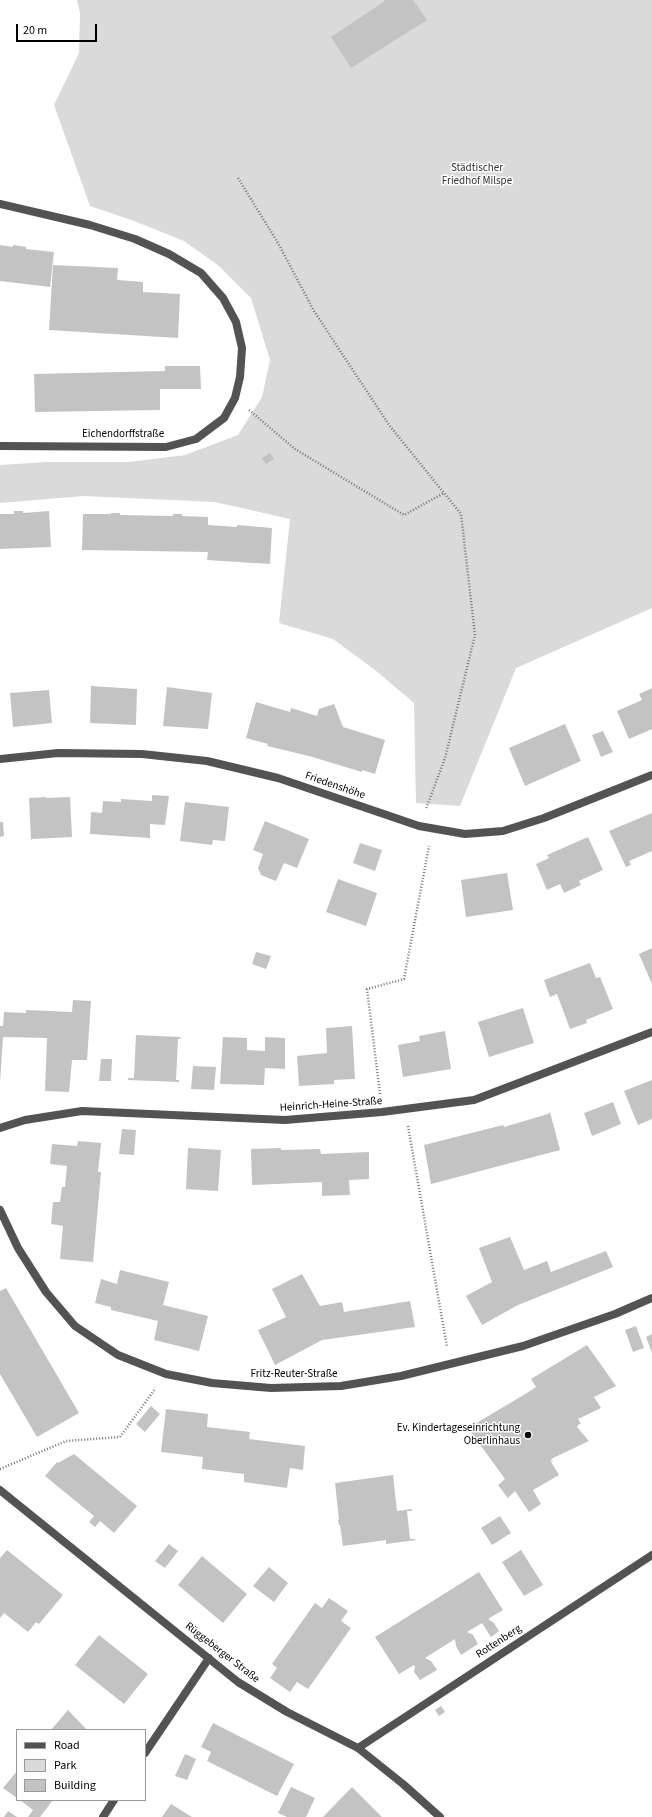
<!DOCTYPE html>
<html>
<head>
<meta charset="utf-8">
<style>
	body { margin:0 }
	#map { position:relative; width:652px; height:1817px; overflow:hidden; background:#fff; font-family:"Source Sans 3",sans-serif }
	canvas { display:block }
	.legend { position:absolute; left:16px; top:1729px; width:130px; height:72px; box-sizing:border-box; background:#fff; border:1px solid #999; margin:0; padding:5px 7px; list-style:none; font-size:12px; color:#000 }
	.legend li { display:flex; align-items:center; gap:8px; height:20px }
	.legend b { width:20px; border:1px solid #999 }
	.scale { position:absolute; left:16px; top:24px; width:81px; height:18px; box-sizing:border-box; border:2px solid #000; border-top:0; padding-left:5px; font-size:12px; line-height:14px; white-space:nowrap; color:#000; -webkit-text-stroke:3px #fff; paint-order:stroke }
</style>
</head>
<body>
<div id="map">
<canvas width="652" height="1817"></canvas>
<ul class="legend">
<li><b style="height:5px;background:#535353"></b>Road</li>
<li><b style="height:11px;background:#dadada"></b>Park</li>
<li><b style="height:11px;background:#c3c3c3"></b>Building</li>
</ul>
<div class="scale">20 m</div>
</div>
<script>
const ctx = document.querySelector('canvas').getContext('2d');
ctx.lineJoin = 'round';
function paint(path, color) { ctx.fillStyle = color; ctx.fill(path, 'evenodd'); }
const shape = rows => new Path2D(rows.map(r => 'M' + r).join(''));
function stroke(path, color, width, dash) { ctx.strokeStyle = color; ctx.lineWidth = width; ctx.lineCap = dash ? 'butt' : 'round'; ctx.setLineDash(dash || []); ctx.stroke(path); }
function label(font, color, halo, rows, align = 'center') {
  ctx.font = font + ' "Source Sans 3",sans-serif'; ctx.lineWidth = 3; ctx.setLineDash([]); ctx.textBaseline = 'middle'; ctx.strokeStyle = halo; ctx.fillStyle = color; for (const [text, x, y, turn = 0] of rows) {
    ctx.save(); ctx.translate(x, y); ctx.rotate((+turn || 0) * Math.PI / 180); ctx.textAlign = isNaN(turn) ? turn : align; if (halo) ctx.strokeText(text, 0, 0); ctx.fillText(text, 0, 0); ctx.restore();
  }
}
const green = shape([
	[77,0,652,0,652,608,516,668,460,806,416,803,414,703,375,670,333,639,279,623,290,519,215,502,84,496,0,503,0,465,47,462,129,462,185,455,238,435,262,397,270,360,251,298,219,266,184,241,134,221,90,206,54,105,79,53,80,13]
]);
const building = shape([
	[384,0,413,0,427,20,351,68,331,37,385,1],
	[0,245,13,247,13,245,26,247,26,249,54,252,50,287,0,281],
	[53,265,118,268,117,280,143,282,143,292,180,294,178,338,49,330],
	[165,366,200,366,201,389,160,389,160,410,35,412,34,374,165,371],
	[270,453,274,459,266,464,262,458],
	[14,511,23,511,23,513,49,511,51,547,0,549,0,514,14,514],
	[111,513,120,513,120,515,173,516,173,514,182,514,182,516,208,517,208,525,237,527,237,525,272,528,270,564,207,560,208,552,82,550,83,514,111,514],
	[91,686,137,689,136,725,90,723],
	[167,687,212,693,208,729,163,726],
	[652,688,652,729,629,739,617,711,642,700,639,694],
	[49,690,52,723,13,727,10,693],
	[256,702,290,712,291,708,317,716,319,709,334,704,343,727,385,740,375,774,362,770,362,772,309,756,267,746,268,744,246,738],
	[565,724,581,761,525,786,509,748],
	[603,731,613,752,601,757,592,735],
	[152,795,169,796,165,825,150,824,150,838,90,834,91,812,102,813,103,801,121,802,121,799,152,801],
	[46,797,46,798,70,797,72,837,32,839,31,840,29,798],
	[185,802,229,807,225,841,213,840,212,845,180,841],
	[652,813,652,851,629,861,631,865,626,867,609,831],
	[265,821,309,839,297,868,284,863,276,881,261,875,258,868,263,854,253,850],
	[0,822,3,822,4,836,0,837],
	[588,837,603,870,579,881,581,885,564,893,560,884,547,890,536,864,549,858,547,855],
	[360,843,382,850,375,871,353,863],
	[507,873,513,910,466,917,461,880],
	[338,879,377,893,366,926,326,912],
	[652,948,652,984,639,954],
	[256,952,271,956,266,969,252,964],
	[590,963,596,978,600,977,613,1009,586,1020,587,1023,570,1029,557,994,550,997,544,980],
	[73,1000,91,1001,87,1060,72,1060,69,1092,45,1091,47,1038,3,1037,0,1082,0,1026,3,1026,4,1012,26,1013,26,1010,72,1012],
	[523,1008,534,1043,489,1057,478,1022],
	[352,1026,355,1079,334,1080,334,1084,299,1086,297,1056,327,1053,326,1028],
	[445,1031,451,1069,403,1077,398,1045,420,1041,419,1036],
	[136,1035,181,1037,180,1039,178,1039,176,1080,179,1080,179,1082,128,1080,128,1078,134,1078],
	[223,1037,247,1038,247,1050,265,1051,265,1037,285,1038,285,1069,265,1068,264,1085,220,1084],
	[101,1059,112,1059,111,1081,99,1081],
	[193,1066,216,1067,214,1090,191,1089],
	[652,1080,652,1119,638,1125,624,1091],
	[613,1102,621,1124,592,1136,584,1113],
	[550,1112,560,1150,431,1184,424,1145,503,1125,504,1127,548,1114],
	[122,1129,136,1130,134,1155,119,1154],
	[78,1141,101,1143,98,1172,101,1172,93,1262,60,1259,63,1226,51,1224,53,1202,60,1202,62,1187,65,1187,67,1166,50,1164,52,1144,77,1146],
	[188,1148,221,1150,218,1191,186,1189],
	[281,1148,281,1150,320,1149,321,1154,369,1152,369,1179,349,1180,350,1195,322,1196,322,1182,252,1185,251,1149],
	[510,1237,524,1270,547,1261,551,1272,606,1251,613,1267,518,1305,482,1325,466,1296,492,1282,479,1248],
	[120,1270,169,1282,163,1305,208,1316,199,1351,154,1340,158,1321,111,1310,111,1307,95,1303,101,1279,117,1284],
	[302,1274,320,1306,342,1302,344,1312,410,1301,415,1327,322,1340,275,1365,258,1330,286,1317,272,1289],
	[6,1288,79,1413,37,1437,0,1374,0,1291],
	[636,1326,644,1348,633,1352,625,1330],
	[652,1334,652,1353,646,1337],
	[587,1345,616,1386,594,1397,601,1408,578,1419,581,1424,579,1424,577,1427,589,1441,551,1459,554,1462,550,1460,559,1475,533,1490,541,1504,529,1512,515,1491,508,1498,498,1485,505,1479,468,1428,527,1393,536,1387,531,1379],
	[151,1406,160,1414,145,1432,136,1424],
	[166,1409,208,1414,207,1427,250,1432,249,1439,305,1446,303,1470,290,1468,287,1488,244,1482,244,1474,202,1469,203,1457,161,1452],
	[74,1454,137,1506,114,1533,100,1521,95,1527,89,1522,94,1516,45,1476,57,1462,58,1463],
	[393,1475,397,1511,412,1509,412,1511,407,1511,410,1539,415,1539,416,1540,386,1544,386,1540,343,1546,340,1525,339,1525,338,1520,339,1520,335,1483],
	[500,1516,511,1533,492,1545,481,1528],
	[169,1544,178,1551,165,1568,155,1561],
	[7,1550,63,1595,39,1624,36,1622,28,1632,4,1613,0,1618,0,1558],
	[521,1550,543,1585,524,1596,502,1562],
	[202,1556,247,1594,223,1623,178,1585],
	[269,1567,288,1583,274,1602,253,1586],
	[479,1572,503,1610,488,1619,494,1623,499,1631,491,1637,482,1623,467,1632,473,1635,478,1644,461,1655,456,1646,455,1639,425,1658,431,1661,437,1670,420,1680,414,1672,415,1667,414,1665,399,1674,375,1637],
	[329,1598,348,1611,341,1621,351,1628,308,1689,297,1682,290,1692,270,1678,277,1668,272,1664,315,1603,322,1608],
	[99,1635,148,1674,124,1704,75,1665],
	[441,1706,445,1712,439,1716,435,1710],
	[68,1710,87,1730,51,1730],
	[213,1723,294,1764,277,1796,207,1761,211,1752,201,1747],
	[185,1754,196,1759,187,1780,175,1776],
	[17,1771,17,1798,3,1788],
	[291,1787,315,1798,306,1817,287,1817,278,1813],
	[352,1787,382,1817,323,1817],
	[20,1800,53,1800,40,1817,28,1817,33,1810],
	[171,1804,192,1817,162,1817],
	[8,1811,17,1817,4,1817]
]);
const path = shape([
	[238,178,278,243,314,311,389,425,461,514,475,635,445,758,426,809],
	[249,410,295,449,404,515,444,493],
	[380,1094,367,989,404,979,429,846],
	[408,1126,447,1347],
	[0,1469,66,1441,120,1437,155,1389]
]);
const minor = shape([
	[0,204,90,225,135,239,169,254,201,273,223,298,236,322,242,348,240,377,235,398,224,418,196,439,166,447,0,446],
	[0,759,58,753,142,754,207,761,278,778,419,826,465,834,503,831,544,818,652,775],
	[0,1128,25,1120,82,1111,285,1120,382,1112,474,1100,652,1032],
	[0,1210,18,1248,46,1292,75,1326,118,1355,166,1374,212,1383,271,1388,341,1386,401,1376,523,1346,615,1314,652,1298],
	[0,1490,238,1682,287,1712,358,1748,403,1784,440,1817],
	[358,1748,652,1555],
	[145,1753,209,1658],
	[103,1817,114,1800]
]);
const markers = [
	[528,1435,4,"#000"]
];
const parkNames = [
	["Städtischer",477,169],
	["Friedhof Milspe",477,182]
];
const streetNames = [
	["Eichendorffstraße",123,435],
	["Friedenshöhe",335,786,19],
	["Heinrich-Heine-Straße",331,1105,-4],
	["Fritz-Reuter-Straße",294,1375],
	["Rottenberg",499,1642,-33],
	["Rüggeberger Straße",222,1653,38]
];
const poiNames = [
	["Ev. Kindertageseinrichtung",520,1429],
	["Oberlinhaus",520,1442]
];
paint(green, '#dadada');
paint(building, '#c3c3c3');
stroke(path, '#757575', 2.5, [1, 2]);
stroke(minor, '#535353', 8);
for (const [x, y, r, color] of markers) { const dot = new Path2D(); dot.arc(x, y, r, 0, 2 * Math.PI); ctx.fillStyle = color; ctx.fill(dot); stroke(dot, '#fff', 1.5); }
label('11px', '#313131', '#fff', parkNames);
label('11px', '#000', '#fff', streetNames);
label('11px', '#000', '#fff', poiNames, 'right');
</script>
</body>
</html>
